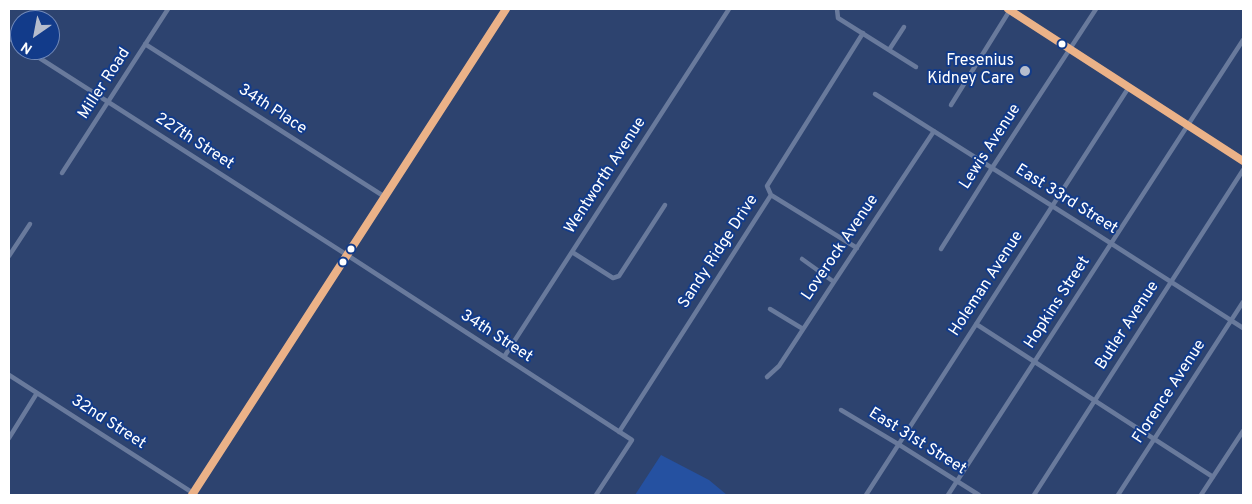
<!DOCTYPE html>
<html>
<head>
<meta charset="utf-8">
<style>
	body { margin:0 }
	#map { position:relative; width:1252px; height:504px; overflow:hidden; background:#2d436f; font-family:Overpass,sans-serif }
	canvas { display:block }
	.frame { position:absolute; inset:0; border:10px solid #fff; pointer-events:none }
	.north { position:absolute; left:10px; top:10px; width:50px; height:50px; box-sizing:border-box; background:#123b8a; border:1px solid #7189b9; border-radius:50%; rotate:213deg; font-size:14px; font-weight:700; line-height:20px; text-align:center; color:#fff }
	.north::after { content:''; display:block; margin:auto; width:18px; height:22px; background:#b6bdcd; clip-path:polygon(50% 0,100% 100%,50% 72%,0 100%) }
</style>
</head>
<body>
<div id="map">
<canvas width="1252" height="504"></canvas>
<div class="frame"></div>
<div class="north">N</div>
</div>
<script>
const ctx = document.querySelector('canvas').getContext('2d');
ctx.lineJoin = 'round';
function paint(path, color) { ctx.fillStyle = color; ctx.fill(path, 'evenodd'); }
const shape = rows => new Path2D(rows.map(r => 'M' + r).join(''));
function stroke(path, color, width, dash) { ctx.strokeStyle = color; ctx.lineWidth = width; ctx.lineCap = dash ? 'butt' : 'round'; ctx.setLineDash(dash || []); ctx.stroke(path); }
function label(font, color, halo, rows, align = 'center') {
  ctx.font = font + ' Overpass,sans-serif'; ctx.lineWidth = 4; ctx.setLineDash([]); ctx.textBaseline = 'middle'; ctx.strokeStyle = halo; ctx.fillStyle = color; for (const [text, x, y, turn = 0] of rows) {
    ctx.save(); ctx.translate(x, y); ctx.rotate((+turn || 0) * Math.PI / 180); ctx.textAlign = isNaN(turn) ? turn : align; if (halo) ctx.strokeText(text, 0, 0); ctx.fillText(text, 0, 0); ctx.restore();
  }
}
const green = shape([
	[661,455,709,480,727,495,635,495]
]);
const minor = shape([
	[837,9,838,18,916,67],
	[9,38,20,45],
	[145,44,385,197],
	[27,50,347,255],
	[889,50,904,27],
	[875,94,1087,228,1243,328],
	[951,105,1010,10],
	[62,173,168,9],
	[771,195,857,248],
	[941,249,992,168,1096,9],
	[572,252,613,278,619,276,665,205],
	[347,255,632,440,596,495],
	[9,256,30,224],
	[802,259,834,282],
	[770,309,803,329],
	[976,324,1213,477],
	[504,357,729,9],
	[9,375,193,493],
	[767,377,779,366,834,282,934,131],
	[841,410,898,444,979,495],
	[619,432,771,195,767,186,863,33],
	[9,438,37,393],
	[192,495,506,9],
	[866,495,1129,87],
	[948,495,1243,40],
	[1034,495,1243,170],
	[1118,495,1243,302],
	[1201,495,1243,431]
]);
const tertiary = shape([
	[1008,9,1243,161]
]);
const bus1 = shape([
	[1008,9,1243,161],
	[192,495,506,9]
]);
const markers = [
	[1062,44,4.5,"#fff"],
	[1025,71,6,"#b6bdcd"],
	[351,249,4.5,"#fff"],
	[343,262,4.5,"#fff"]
];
const poiNames = [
	["Fresenius",1014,62],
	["Kidney Care",1014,80]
];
const streetNames = [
	["Miller Road",105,84,-57],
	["34th Place",272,110,33],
	["227th Street",194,142,33],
	["Lewis Avenue",991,147,-57],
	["Wentworth Avenue",606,176,-57],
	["East 33rd Street",1066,200,32],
	["Loverock Avenue",841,248,-56],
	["Sandy Ridge Drive",719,252,-57],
	["Holeman Avenue",987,284,-57],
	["Hopkins Street",1058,303,-57],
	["Butler Avenue",1128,326,-57],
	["34th Street",496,337,33],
	["Florence Avenue",1170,392,-57],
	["32nd Street",108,423,33],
	["East 31st Street",917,442,32]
];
paint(green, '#2551a1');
stroke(minor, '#697a9c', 4.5);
stroke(tertiary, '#697a9c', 5.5);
stroke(bus1, '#ebb288', 8);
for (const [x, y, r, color] of markers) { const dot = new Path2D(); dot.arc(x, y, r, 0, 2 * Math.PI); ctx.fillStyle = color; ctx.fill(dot); stroke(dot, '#123b8a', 2); }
label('16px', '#fff', '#123b8a', poiNames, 'right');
label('16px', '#fff', '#123b8a', streetNames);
</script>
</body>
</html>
